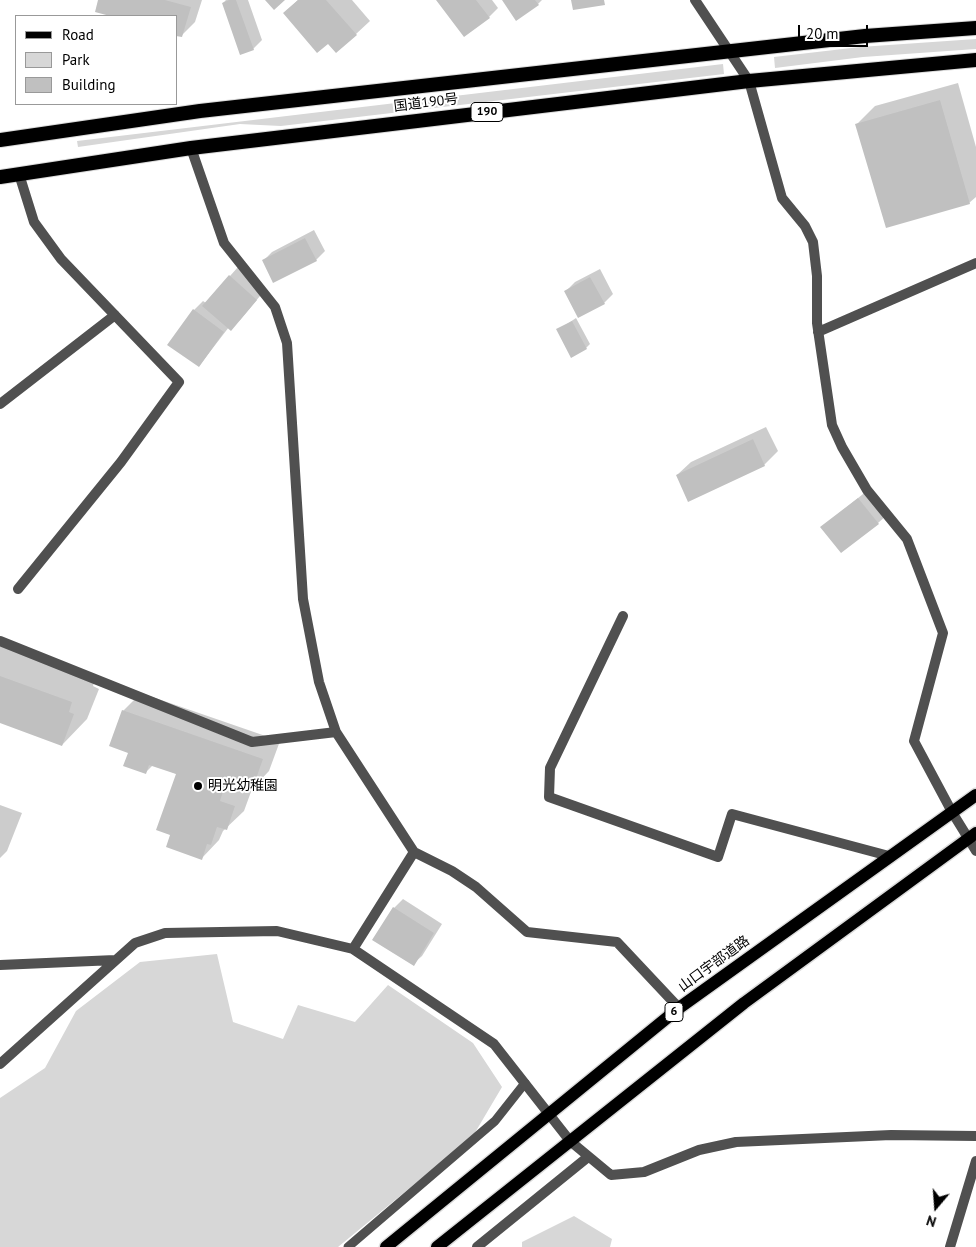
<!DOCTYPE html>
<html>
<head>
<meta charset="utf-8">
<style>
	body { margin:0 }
	#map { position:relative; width:976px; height:1247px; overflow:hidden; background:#fff; font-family:"PT Sans",sans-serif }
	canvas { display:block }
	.legend { position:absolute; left:15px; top:15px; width:162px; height:90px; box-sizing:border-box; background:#fff; border:1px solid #999; margin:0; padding:6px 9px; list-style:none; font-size:15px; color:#000 }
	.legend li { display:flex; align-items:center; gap:10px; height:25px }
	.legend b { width:25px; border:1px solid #999 }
	.north { position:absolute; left:911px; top:1182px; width:50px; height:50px; -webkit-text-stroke:4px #fff; paint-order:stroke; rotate:198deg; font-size:14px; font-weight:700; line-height:20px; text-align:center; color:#000 }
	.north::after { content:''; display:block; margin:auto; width:18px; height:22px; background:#000; clip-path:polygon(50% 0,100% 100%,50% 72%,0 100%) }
	.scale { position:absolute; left:798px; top:25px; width:70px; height:22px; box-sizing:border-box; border:2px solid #000; border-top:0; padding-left:6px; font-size:15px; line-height:18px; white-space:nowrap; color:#000; -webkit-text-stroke:4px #fff; paint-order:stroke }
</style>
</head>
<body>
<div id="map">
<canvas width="976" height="1247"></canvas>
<ul class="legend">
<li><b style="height:6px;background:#000"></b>Road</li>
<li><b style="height:14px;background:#d7d7d7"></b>Park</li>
<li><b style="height:14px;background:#c0c0c0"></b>Building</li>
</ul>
<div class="north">N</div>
<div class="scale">20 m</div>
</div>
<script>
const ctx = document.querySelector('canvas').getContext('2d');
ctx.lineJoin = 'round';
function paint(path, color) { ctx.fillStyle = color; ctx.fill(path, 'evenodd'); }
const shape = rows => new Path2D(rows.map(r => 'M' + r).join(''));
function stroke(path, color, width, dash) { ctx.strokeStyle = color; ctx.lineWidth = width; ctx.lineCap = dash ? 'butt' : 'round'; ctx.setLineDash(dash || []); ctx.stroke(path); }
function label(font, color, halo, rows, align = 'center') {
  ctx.font = font + ' "PT Sans","Noto Sans JP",sans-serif'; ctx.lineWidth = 4; ctx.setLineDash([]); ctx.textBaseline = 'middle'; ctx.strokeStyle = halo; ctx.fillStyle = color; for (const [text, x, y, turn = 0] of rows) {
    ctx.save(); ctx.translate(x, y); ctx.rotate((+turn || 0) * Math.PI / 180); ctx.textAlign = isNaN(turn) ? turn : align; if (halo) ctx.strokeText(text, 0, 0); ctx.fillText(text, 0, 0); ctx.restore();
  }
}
const green = shape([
	[976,39,976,49,863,57,775,68,774,57,860,47],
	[723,64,724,74,281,126,240,124,78,147,77,141],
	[217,954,233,1022,283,1039,298,1005,355,1022,388,985,473,1043,502,1087,473,1136,338,1247,0,1247,0,1098,45,1068,76,1011,140,962],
	[574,1216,612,1239,610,1247,522,1247,522,1242]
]);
const shadow = shape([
	[100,0,202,0,195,22,181,36,176,16,114,16,96,11],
	[226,0,248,0,262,40,253,49,223,3],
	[298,0,352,0,370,21,356,34,328,42,284,13],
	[438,0,492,0,498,8,489,17],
	[504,0,542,0,538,4],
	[958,83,976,147,976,197,969,203,857,124,875,106],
	[314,230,325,251,316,260,263,261,272,252],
	[238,267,265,290,240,320,229,327,199,366,194,310,203,301,206,303],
	[600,269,613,294,604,303,566,291,575,282],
	[576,318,590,344,586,348,558,330],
	[766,427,778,451,764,465,677,475,691,462],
	[868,490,887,515,878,523,822,527],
	[0,642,96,677,93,686,99,689,87,719,62,745,0,722],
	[141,693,280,741,269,771,252,789,244,811,223,831,219,840,202,858,171,834,177,774,153,765,146,772,130,752,123,711],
	[0,805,22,813,7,851,0,858],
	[403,899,442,924,422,956,413,964,394,908]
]);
const building = shape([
	[98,0,165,0,191,7,182,37,176,36,176,16,110,16,95,12],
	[229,0,236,0,254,50,240,55,222,3],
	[265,0,285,0,274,10],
	[298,0,326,0,357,35,336,53,328,44,317,53,283,13],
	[436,0,476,0,490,18,464,37],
	[502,0,535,0,539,5,516,21],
	[571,0,604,0,605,5,573,10],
	[940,100,970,204,886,228,855,124],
	[305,238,317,261,273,283,262,260],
	[229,275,257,300,231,331,202,306],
	[590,277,605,304,578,318,564,291],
	[193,309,224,332,199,367,167,345],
	[572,321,587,349,571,358,556,329],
	[753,439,765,466,688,502,676,475],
	[858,498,879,524,841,553,820,527],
	[0,676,72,702,69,712,74,714,62,746,0,723],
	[122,710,263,759,252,790,226,782,220,801,235,806,227,830,217,827,211,845,207,844,202,860,166,847,170,835,156,830,176,774,149,765,146,774,123,766,128,753,109,746],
	[393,907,434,933,414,966,372,940]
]);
const service = shape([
	[348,1247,495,1121,525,1083]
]);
const minor = shape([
	[695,0,749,81,782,198,805,226,813,242,817,276,817,323,832,425,842,447,867,490,907,539,943,633,914,741,952,812,976,851],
	[191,148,224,243,275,307,287,343,303,599,319,682,336,732,414,852,353,949],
	[818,332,976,263],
	[0,404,115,315],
	[18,589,121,462,179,382,61,259,34,222,19,174],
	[623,616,550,768,549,797,718,857,732,814,889,856],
	[0,641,252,742,336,732],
	[414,852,452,871,476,887,527,932,617,942,679,1008],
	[0,965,115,960],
	[0,1064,135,943,165,933,277,931,353,949,494,1044,570,1141,611,1175,644,1172,699,1150,736,1142,891,1135,976,1136],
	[477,1247,588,1157],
	[950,1247,976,1161]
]);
const primary = shape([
	[386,1247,679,1008,976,795],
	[437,1247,744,1003,976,833]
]);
const trunk = shape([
	[0,140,200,111,865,36,976,28],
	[0,177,191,148,417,121,749,81,976,60]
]);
const markers = [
	[198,786,5,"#000"]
];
const shields = [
	[487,112,32],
	[674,1012,18]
];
const shieldNames = [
	["190",487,112],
	["6",674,1012]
];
const streetNames = [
	["国道190号",426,103,-7],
	["山口宇部道路",714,964,-36]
];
const poiNames = [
	["明光幼稚園",208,786]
];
paint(green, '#d7d7d7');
paint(shadow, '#0003');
paint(building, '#c0c0c0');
stroke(primary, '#dbdbdb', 15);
stroke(trunk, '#dbdbdb', 16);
stroke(service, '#505050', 9);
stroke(minor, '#505050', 10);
stroke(primary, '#000', 12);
stroke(trunk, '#000', 14);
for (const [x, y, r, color] of markers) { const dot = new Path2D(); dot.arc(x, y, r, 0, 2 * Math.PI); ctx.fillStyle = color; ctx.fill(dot); stroke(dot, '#fff', 2); }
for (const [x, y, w] of shields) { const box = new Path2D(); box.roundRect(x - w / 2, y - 9.5, w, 19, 4); ctx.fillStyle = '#fff'; ctx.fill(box); stroke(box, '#000', 1); }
label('bold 12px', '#000', null, shieldNames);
label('14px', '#000', '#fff', streetNames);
label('14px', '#000', '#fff', poiNames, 'left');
</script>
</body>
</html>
